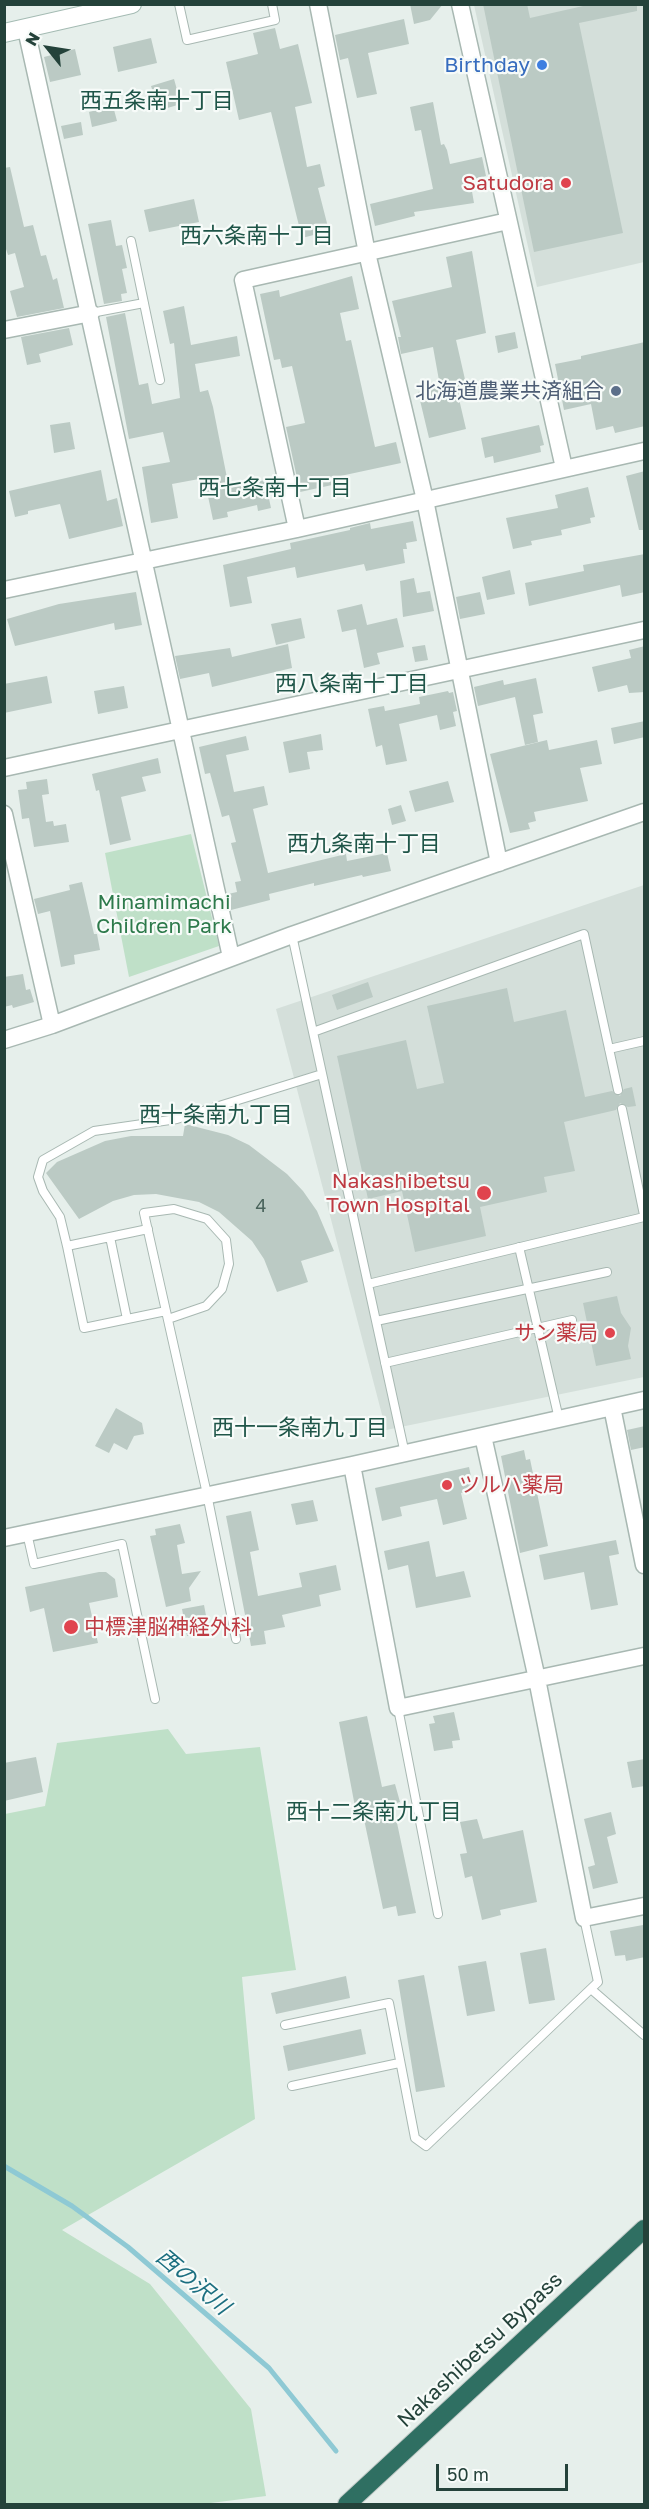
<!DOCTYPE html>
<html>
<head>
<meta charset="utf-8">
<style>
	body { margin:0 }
	#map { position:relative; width:649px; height:2509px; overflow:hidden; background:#e6efeb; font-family:"Golos Text",sans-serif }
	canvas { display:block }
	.frame { position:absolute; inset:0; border:6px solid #24423a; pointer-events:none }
	.north { position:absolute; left:18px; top:18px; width:60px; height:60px; -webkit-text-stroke:4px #f7fbf9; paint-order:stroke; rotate:300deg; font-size:16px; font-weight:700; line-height:24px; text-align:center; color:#24423a }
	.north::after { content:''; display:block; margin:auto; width:21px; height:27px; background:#24423a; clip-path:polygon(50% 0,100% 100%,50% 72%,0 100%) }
	.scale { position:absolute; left:436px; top:2464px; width:132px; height:27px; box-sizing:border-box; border:3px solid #24423a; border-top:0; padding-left:8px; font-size:18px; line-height:21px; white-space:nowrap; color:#24423a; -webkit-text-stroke:4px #f7fbf9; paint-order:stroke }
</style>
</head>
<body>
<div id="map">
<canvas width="649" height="2509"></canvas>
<div class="frame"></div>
<div class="north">N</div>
<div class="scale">50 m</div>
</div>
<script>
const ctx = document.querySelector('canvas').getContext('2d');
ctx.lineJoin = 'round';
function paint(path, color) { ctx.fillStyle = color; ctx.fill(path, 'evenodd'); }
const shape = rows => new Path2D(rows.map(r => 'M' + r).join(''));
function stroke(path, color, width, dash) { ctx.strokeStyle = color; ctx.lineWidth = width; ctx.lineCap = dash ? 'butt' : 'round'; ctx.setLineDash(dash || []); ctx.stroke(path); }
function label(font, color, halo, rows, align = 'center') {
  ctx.font = font + ' "Golos Text","Noto Sans JP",sans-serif'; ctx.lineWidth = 4.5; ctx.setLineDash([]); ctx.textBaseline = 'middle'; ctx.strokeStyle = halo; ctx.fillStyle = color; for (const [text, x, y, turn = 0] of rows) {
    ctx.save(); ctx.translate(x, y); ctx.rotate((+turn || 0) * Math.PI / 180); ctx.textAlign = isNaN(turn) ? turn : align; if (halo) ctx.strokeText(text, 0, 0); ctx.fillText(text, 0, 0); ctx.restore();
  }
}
const built = shape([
	[474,5,644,5,644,262,537,287],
	[644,885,644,1377,386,1430,276,1009]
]);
const green = shape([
	[191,834,219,946,129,977,105,853],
	[168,1729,186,1754,260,1747,296,1970,242,1977,255,2119,62,2230,150,2284,251,2409,266,2496,203,2504,5,2504,5,1814,45,1806,57,1743]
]);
const stream = shape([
	[4,2166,72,2206,128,2247,269,2368,336,2451]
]);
const building = shape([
	[410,4,443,4,430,20,414,24],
	[483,4,527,4,530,18,592,4,637,4,637,11,579,23,623,233,534,252],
	[404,19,409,44,368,53,377,94,357,98,348,58,340,60,335,35],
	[275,28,280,49,298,44,312,103,295,107,307,167,320,164,325,186,318,188,329,231,302,238,271,112,239,120,226,62,258,54,253,33],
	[151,38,157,63,118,72,113,47],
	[75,49,81,75,50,82,44,57],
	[174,79,181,104,164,109,163,103,151,107,146,94,153,92,151,86],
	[433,102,441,145,444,144,447,150,450,164,482,157,486,176,470,180,474,203,414,212,415,216,375,226,370,204,433,189,421,130,415,131,410,107],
	[113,106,117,121,92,127,89,112],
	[81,122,83,135,64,139,61,126],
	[10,167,24,227,33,225,41,256,46,255,53,280,57,278,64,308,17,317,10,291,24,287,15,253,8,255,4,243,4,168],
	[194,199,199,222,149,232,144,210],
	[111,220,116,246,122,245,127,268,122,269,127,293,121,294,122,301,104,304,88,224],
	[472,251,486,333,456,340,469,397,459,399,466,429,429,438,418,392,440,386,433,347,401,354,398,337,401,337,392,301,452,287,446,257],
	[352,276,359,309,340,313,346,341,351,340,375,447,396,442,401,463,331,478,332,485,300,492,286,427,305,423,292,366,282,368,280,359,274,360,260,294,279,290,280,297],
	[184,306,191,345,237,336,240,356,195,364,200,392,208,390,213,407,229,488,265,480,271,508,258,511,257,505,227,512,228,517,213,520,205,482,200,483,199,479,172,484,178,518,151,523,142,467,170,462,163,432,129,439,106,317,125,313,139,385,148,383,152,404,180,398,174,343,170,344,163,311],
	[69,328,73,345,39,354,41,362,27,365,21,337],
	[515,332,518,348,498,353,495,336],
	[645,342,645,426,615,433,613,426,596,430,591,404,564,410,555,364,581,359,581,356],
	[70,422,75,449,54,453,50,425],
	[539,425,544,445,540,446,541,452,494,463,493,456,485,458,481,438],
	[101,470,107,501,117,498,123,526,69,539,60,504,28,511,28,514,15,517,9,491],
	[645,471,645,530,639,530,626,476],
	[588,487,595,517,590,518,591,523,561,530,562,535,531,541,532,545,513,549,506,518,558,508,555,495],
	[413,521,417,541,406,543,407,549,403,549,405,563,366,571,364,564,297,578,295,567,247,577,252,603,230,607,223,565,291,549,290,543,350,530,350,528,370,523,371,529],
	[645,554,645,592,622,597,620,585,529,606,525,583,584,571,583,565],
	[510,570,515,594,487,600,482,577],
	[414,578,417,593,430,591,434,611,403,617,400,581],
	[136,592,142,625,115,630,114,623,15,646,7,619,59,604],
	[480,592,485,614,460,619,456,597],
	[362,604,367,625,397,618,404,647,377,653,380,664,364,668,356,629,342,632,337,610],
	[301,618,305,638,276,645,271,624],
	[288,644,292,668,212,687,209,673,180,679,175,656,230,648,232,657],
	[425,645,428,660,415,662,412,647],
	[645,646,645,692,629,693,627,685,598,692,592,667,631,658,629,650],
	[47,676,52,703,4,713,4,684],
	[536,678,543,713,533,715,538,742,525,745,515,697,478,706,474,687,503,680,504,685],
	[124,686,128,708,98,714,94,691],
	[448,691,449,693,453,692,457,711,453,712,456,726,440,730,437,715,399,724,407,761,386,765,382,745,376,747,368,709,384,706,385,711,420,704,419,697],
	[645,721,645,737,614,744,611,728],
	[321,734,323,750,307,752,310,769,289,773,283,742],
	[246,736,249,750,226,755,234,792,264,786,268,805,253,809,268,873,346,854,347,861,387,853,391,871,363,877,362,875,314,886,314,883,269,894,270,900,231,910,228,894,237,892,235,882,241,881,231,843,236,842,229,815,222,817,210,773,205,774,199,747],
	[547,740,549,750,597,740,602,764,580,768,588,801,534,812,536,821,528,823,530,829,510,833,490,754],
	[158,758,161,773,142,777,146,791,121,797,131,840,110,845,99,790,96,791,92,774],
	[47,779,49,794,42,795,46,822,53,821,54,826,66,824,69,842,34,847,29,818,22,819,18,790,27,789,26,782],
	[448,781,454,802,415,812,409,791],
	[401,805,406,821,392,825,388,809],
	[82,882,94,934,97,934,100,950,74,955,75,964,61,967,50,911,38,914,34,899,70,890,69,885],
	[23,974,26,990,30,989,34,1002,13,1008,12,1005,4,1007,4,977],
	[368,982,373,997,337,1010,332,995],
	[507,988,514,1022,566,1010,585,1097,612,1091,620,1096,624,1089,632,1087,636,1106,628,1107,620,1103,616,1110,564,1122,575,1171,544,1177,547,1192,480,1207,486,1236,415,1252,402,1191,368,1199,337,1056,406,1040,417,1089,444,1083,427,1006],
	[185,1124,228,1135,249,1145,287,1174,303,1191,317,1211,334,1251,301,1261,308,1282,277,1292,264,1259,252,1241,219,1212,199,1202,156,1194,134,1195,113,1201,79,1219,46,1173,57,1162,105,1141,131,1136,183,1136],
	[617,1296,621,1313,631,1328,628,1346,631,1359,596,1366,583,1303],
	[116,1408,142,1423,144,1434,134,1436,127,1450,114,1443,109,1453,95,1446],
	[645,1426,645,1447,631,1450,627,1430],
	[524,1450,526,1460,530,1459,548,1546,520,1553,501,1456],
	[469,1467,474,1490,461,1493,467,1519,443,1525,437,1499,400,1507,402,1516,382,1521,375,1488],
	[313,1500,318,1521,296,1525,291,1504],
	[251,1511,259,1550,250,1552,258,1596,302,1587,299,1573,336,1565,341,1590,319,1595,321,1606,282,1615,285,1627,264,1631,266,1644,251,1646,226,1516],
	[180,1524,185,1543,177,1545,182,1574,201,1571,189,1588,191,1601,166,1607,150,1536,156,1535,155,1529],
	[616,1540,619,1554,609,1556,618,1605,591,1610,584,1572,544,1580,539,1555],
	[429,1541,436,1577,464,1571,471,1597,416,1608,408,1565,388,1570,384,1551],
	[99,1572,106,1572,115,1579,118,1597,89,1603,98,1643,53,1652,44,1608,30,1612,25,1587],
	[204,1605,208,1626,199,1627,200,1633,187,1636,182,1609],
	[454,1712,460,1740,452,1741,453,1748,434,1751,429,1724,435,1723,433,1716],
	[367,1716,382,1787,395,1784,400,1802,393,1804,416,1913,398,1916,396,1906,383,1909,362,1810,356,1812,339,1722],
	[36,1757,43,1792,4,1801,4,1763],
	[645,1759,645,1786,632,1788,627,1762],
	[611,1812,616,1834,607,1837,618,1883,593,1889,588,1867,595,1865,584,1819],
	[477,1819,483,1839,523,1830,537,1902,500,1910,501,1915,482,1920,472,1876,465,1878,460,1854,467,1853,460,1822],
	[643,1925,645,1957,626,1961,625,1955,615,1956,610,1931],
	[546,1948,555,2000,529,2004,520,1953],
	[486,1961,495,2011,467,2016,458,1966],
	[424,1975,445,2087,416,2092,398,1980],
	[346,1976,350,1998,276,2014,271,1993],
	[361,2029,366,2054,288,2071,283,2046]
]);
const lane = shape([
	[179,4,187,40,275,20,272,4],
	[131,241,160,380],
	[91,313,144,303],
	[292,935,313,1032,584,934,618,1090],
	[313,1032,405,1454],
	[609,1049,644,1041],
	[622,1109,644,1215],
	[148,1229,67,1246,84,1328,166,1311],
	[110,1237,127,1319],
	[67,1246,60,1217,43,1191,38,1177,43,1160,94,1131,177,1119,322,1074],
	[519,1247,559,1419],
	[368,1284,644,1217],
	[168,1319,206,1306,222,1289,229,1264,226,1240,207,1219,174,1209,144,1213,207,1494,236,1639],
	[376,1321,607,1272],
	[385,1363,572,1320],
	[27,1533,34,1564,122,1544,155,1699],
	[398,1708,438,1914],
	[591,1989,644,2035],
	[285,2025,389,2003,415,2138,426,2146,598,1982,584,1918],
	[292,2086,399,2063]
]);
const street = shape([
	[318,4,367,253,425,500,499,863],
	[460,4,564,468],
	[26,29,231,957],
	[4,330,91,313],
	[297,529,243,280,508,221],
	[4,590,297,529,644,451],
	[4,768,644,630],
	[4,814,52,1025],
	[4,1040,52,1025,292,935,644,812],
	[612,1407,644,1565],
	[483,1436,537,1679,584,1918,644,1906],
	[352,1465,398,1708,644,1656],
	[4,1538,352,1465,644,1400]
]);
const secondary = shape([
	[4,33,132,4]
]);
const highway = shape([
	[347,2504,644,2229]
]);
const markers = [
	[542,65,6,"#3f7fe0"],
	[566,183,6,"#e0444e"],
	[616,391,6,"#5c6f8a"],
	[484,1193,8,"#e0444e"],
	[610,1333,6,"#e0444e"],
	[447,1485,6,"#e0444e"],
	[71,1627,8,"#e0444e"]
];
const numberNames = [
	["4",261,1206]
];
const shopNames = [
	["Birthday",530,65]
];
const healthNames = [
	["Satudora",554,183],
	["Nakashibetsu",470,1181],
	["Town Hospital",470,1205],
	["サン薬局",598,1333],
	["ツルハ薬局",459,1485,"left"],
	["中標津脳神経外科",84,1627,"left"]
];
const serviceNames = [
	["北海道農業共済組合",604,391]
];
const parkNames = [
	["Minamimachi",164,902],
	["Children Park",164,926]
];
const streetNames = [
	["Nakashibetsu Bypass",480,2350,-43]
];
const neighbourhoodNames = [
	["西五条南十丁目",157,101],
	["西六条南十丁目",257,236],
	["西七条南十丁目",275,488],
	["西八条南十丁目",352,684],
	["西九条南十丁目",364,844],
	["西十条南九丁目",216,1115],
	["西十一条南九丁目",300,1428],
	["西十二条南九丁目",374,1812]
];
const waterNames = [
	["西の沢川",193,2282,40]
];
paint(built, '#d4dfda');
paint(green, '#bfe0c8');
stroke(stream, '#8ec9d4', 5);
paint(building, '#bbcac4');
stroke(lane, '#a8b8b2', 10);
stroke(street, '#a8b8b2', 19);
stroke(secondary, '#a4bbb3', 20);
stroke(highway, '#c2cac8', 20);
stroke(lane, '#fff', 8);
stroke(street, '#fff', 16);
stroke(secondary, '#fff', 18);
stroke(highway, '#2f6f62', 18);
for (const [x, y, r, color] of markers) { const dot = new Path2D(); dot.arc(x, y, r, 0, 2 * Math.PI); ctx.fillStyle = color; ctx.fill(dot); stroke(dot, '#f7fbf9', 2); }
label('18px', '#4a645c', null, numberNames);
label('21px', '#366cbe', '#f7fbf9', shopNames, 'right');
label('21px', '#be3a42', '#f7fbf9', healthNames, 'right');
label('21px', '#4e5e75', '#f7fbf9', serviceNames, 'right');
label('21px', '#2d7a4b', '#f7fbf9', parkNames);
label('21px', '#24423a', '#f7fbf9', streetNames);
label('22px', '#1f5548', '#f7fbf9', neighbourhoodNames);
label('italic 22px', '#1c6f80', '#f7fbf9', waterNames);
</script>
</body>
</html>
